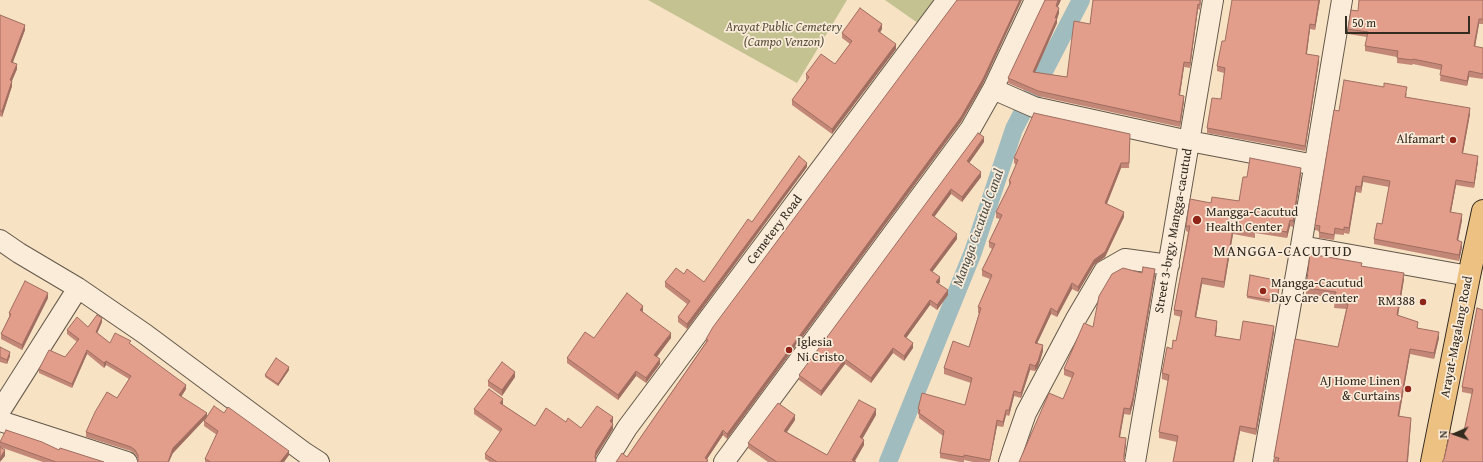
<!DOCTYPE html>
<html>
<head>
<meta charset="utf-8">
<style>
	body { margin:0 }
	#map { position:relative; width:1483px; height:462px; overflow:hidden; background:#f7e2c4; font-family:"Gentium Book Plus",serif }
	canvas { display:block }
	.north { position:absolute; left:1435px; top:414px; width:40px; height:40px; -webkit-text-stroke:3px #faecd9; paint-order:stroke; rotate:268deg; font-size:11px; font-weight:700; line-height:16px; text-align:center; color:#332a20 }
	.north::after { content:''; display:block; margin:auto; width:14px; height:18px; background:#332a20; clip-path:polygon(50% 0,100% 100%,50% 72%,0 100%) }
	.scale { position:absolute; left:1345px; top:16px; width:125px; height:18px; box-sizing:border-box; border:2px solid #332a20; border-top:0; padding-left:5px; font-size:12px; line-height:14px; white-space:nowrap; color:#332a20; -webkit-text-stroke:3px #faecd9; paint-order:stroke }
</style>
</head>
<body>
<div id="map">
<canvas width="1483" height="462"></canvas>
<div class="north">N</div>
<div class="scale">50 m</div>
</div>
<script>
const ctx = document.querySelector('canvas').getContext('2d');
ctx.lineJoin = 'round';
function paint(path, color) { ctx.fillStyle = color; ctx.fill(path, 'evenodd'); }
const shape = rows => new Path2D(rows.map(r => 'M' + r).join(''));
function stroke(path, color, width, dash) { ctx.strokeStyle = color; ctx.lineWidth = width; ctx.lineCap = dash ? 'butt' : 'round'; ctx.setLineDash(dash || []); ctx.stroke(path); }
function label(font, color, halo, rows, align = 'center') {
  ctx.font = font + ' "Gentium Book Plus",serif'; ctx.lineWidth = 3.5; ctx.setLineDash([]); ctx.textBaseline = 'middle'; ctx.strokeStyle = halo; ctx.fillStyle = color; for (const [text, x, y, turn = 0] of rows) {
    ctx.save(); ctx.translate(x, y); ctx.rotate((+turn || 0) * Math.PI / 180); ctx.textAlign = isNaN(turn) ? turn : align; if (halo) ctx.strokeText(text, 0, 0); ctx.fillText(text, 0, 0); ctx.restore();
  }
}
const green = shape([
	[648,0,847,0,797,83],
	[885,0,941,0,922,26]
]);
const canal = shape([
	[888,462,973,252,1014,129,1081,0]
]);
const minor = shape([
	[993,89,1034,107,1189,141,1315,165],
	[0,240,19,253,78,288,145,334,305,453,319,462],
	[1301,246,1469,276],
	[0,411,78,288],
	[0,421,127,462],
	[606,462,627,428,947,0],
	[724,462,971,128,993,89,1035,0],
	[1009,462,1026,413,1077,317,1104,271,1125,259,1169,265],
	[1135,462,1213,0],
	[1263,462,1301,246,1342,0]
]);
const major = shape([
	[1432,462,1469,276,1483,211]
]);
const wall = shape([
	[1061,0,1057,7,1059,13,1057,19,1057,23,1035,72,1067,77,1090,24,1093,0,1201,0,1200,10,1198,9,1190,68,1184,67,1180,95,1184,101,1180,127,1038,96,1008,83,1008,78],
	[1320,0,1315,30,1310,29,1307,54,1319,61,1305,151,1207,133,1207,128,1221,99,1224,73,1217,71,1217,66,1225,41],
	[1483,0,1483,24,1479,24,1475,47,1483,48,1483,79,1469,77,1467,86,1440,81,1441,70,1413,64,1412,65,1397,63,1397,57,1365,51,1365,46,1367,37,1348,34,1348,29,1358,11],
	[0,15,25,30,13,62,17,69,12,81,12,86,2,117,0,116],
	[882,29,880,32,896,49,832,134,792,105,792,100,807,80,806,79,806,74,835,64,850,44,842,38,842,33],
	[983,84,961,122,727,439,723,435,707,459,708,462,627,457,706,342,706,339],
	[1407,93,1406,97,1470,114,1463,153,1478,161,1474,188,1456,185,1451,212,1462,220,1458,241,1462,247,1459,261,1374,244,1374,239,1382,224,1389,187,1363,182,1361,193,1356,192,1349,234,1344,233,1344,235,1335,234,1334,240,1319,238,1319,231,1315,230,1315,225,1339,111],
	[1130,140,1129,168,1121,168,1107,204,1124,217,1105,257,1094,265,1078,292,1072,289,1057,317,1051,314,1037,343,1043,351,1038,367,1035,371,1030,370,1021,398,1014,396,1009,416,1006,415,1003,427,997,426,990,462,973,462,964,460,964,462,960,462,940,458,940,453,943,436,919,418,919,415,918,414,918,409,965,405,971,383,944,374,944,368,969,347,979,313,978,313,978,307,990,279,982,276,982,270,992,249,989,247,989,242,1000,219,996,218,996,212,1009,186,1009,181,1016,165,1014,163,1014,158],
	[984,142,969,163,981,177,962,202,951,194,934,217,957,239,932,272,940,282,939,284,948,295,937,310,930,305,906,338,913,348,904,361,893,353,871,383,845,364,821,396,799,380,799,375],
	[807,167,687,329,678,322,678,317,687,304,665,287,665,282,684,274,704,282,752,222],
	[1301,174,1293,227,1290,226,1287,238,1255,233,1255,238,1233,234,1224,288,1202,284,1196,317,1217,327,1216,336,1240,340,1274,332,1256,435,1240,431,1234,462,1173,462,1177,442,1159,438,1159,432,1168,381,1162,379,1162,373,1172,349,1176,341,1181,317,1174,315,1174,310,1188,232,1186,231,1186,226,1211,203,1239,201,1247,177],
	[1362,266,1404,279,1398,316,1418,328,1439,338,1434,359,1410,354,1399,417,1411,423,1408,462,1274,462,1274,457,1338,347,1346,309,1334,308,1335,298,1306,294,1306,288],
	[1142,273,1155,275,1133,404,1130,415,1124,414,1120,437,1126,444,1124,458,1124,460,1063,399,1072,378,1064,375,1064,369,1093,327],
	[1280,283,1277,304,1247,298,1247,296],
	[48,298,22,350,1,339,1,334,9,317,9,313],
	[643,310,643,312,671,338,657,357,660,364,646,383,636,376,618,400,567,363,567,358,594,338],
	[1483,310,1483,462,1463,436,1472,394,1462,392,1462,387],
	[102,322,97,333,110,343,131,344,186,389,181,397,207,417,224,413,289,455,284,462,205,462,205,459,217,435,204,426,204,421,205,419,173,453,138,461,138,459,135,454,131,451,86,437,86,432,117,398,129,379,106,365,104,368,87,354,72,388,39,373,39,369,65,357,77,342,67,334,67,330,88,327],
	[0,347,10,356,7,364,0,362],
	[289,370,278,386,265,377,265,375],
	[515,377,502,396,488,386,488,381],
	[502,404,535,426,566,422,581,428,613,422,612,423,613,429,596,456,595,460,596,462,490,462,485,459,485,454,500,432,474,414,474,409,503,404],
	[876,415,862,439,864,445,855,461,856,462,768,462,748,448,748,443,795,420,787,432,827,455],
	[0,442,59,450,104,462,43,462,0,447]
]);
const shadedWall = shape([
	[1020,0,1022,0,983,84,961,122,727,439,727,434],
	[1058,0,1061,0,1056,11,1056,6],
	[1319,0,1320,0,1315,30,1315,25],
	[1198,4,1198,9,1190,68,1190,63],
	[1059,8,1059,13,1057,19,1057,23,1033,77,1033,72],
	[1479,19,1479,24,1474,52,1474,46],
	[882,24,882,29,878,36,878,31],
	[1310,24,1310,29,1306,59,1306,54],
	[25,25,25,30,11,67,11,62],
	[896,44,896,49,832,134,832,129],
	[1319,56,1319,61,1305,151,1305,146],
	[1184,62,1184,67,1179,100,1179,95],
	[17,64,17,69,10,85,10,80],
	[1469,71,1469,77,1467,86,1467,81],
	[12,81,12,86,2,117,2,111],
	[1184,96,1184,101,1180,127,1180,122],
	[1470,108,1470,114,1462,158,1462,153],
	[984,137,984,142,967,166,967,161],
	[1478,156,1478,161,1474,188,1474,183],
	[807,163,807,167,687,329,687,324],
	[1121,163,1121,168,1105,208,1105,203],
	[1301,168,1301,174,1293,227,1293,221],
	[981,172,981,177,962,202,962,197],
	[1363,176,1363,182,1361,193,1361,187],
	[1456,180,1456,185,1450,217,1450,212],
	[1356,186,1356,192,1349,234,1349,228],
	[951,189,951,194,932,220,932,215],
	[1124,212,1124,217,1105,257,1094,265,1078,292,1078,287,1094,260],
	[1462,214,1462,220,1457,246,1457,240],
	[1290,220,1290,226,1287,238,1287,232],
	[1233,228,1233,234,1224,288,1224,282],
	[957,234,957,239,930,275,930,270],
	[1462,242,1462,247,1459,261,1459,255],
	[1155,269,1155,275,1133,404,1130,415,1130,409],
	[1404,273,1404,279,1397,321,1397,315],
	[940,277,940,282,936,287,936,282],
	[1202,278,1202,284,1195,323,1195,317],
	[1072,283,1072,289,1057,317,1057,312],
	[948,290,948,295,937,310,937,305],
	[48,293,48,298,22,350,22,345],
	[930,300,930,305,904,341,904,336],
	[643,306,643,310,640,315,640,310],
	[1051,308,1051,314,1035,348,1035,343],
	[102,318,102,322,96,336,96,332],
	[1217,321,1217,327,1215,342,1215,336],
	[1274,326,1274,332,1256,435,1256,429],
	[1439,332,1439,338,1434,359,1434,353],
	[671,333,671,338,654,360,654,355],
	[913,343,913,348,904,361,904,356],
	[1043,345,1043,351,1038,367,1035,371,1035,366],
	[893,348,893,353,871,383,871,378],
	[1410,349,1410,354,1398,422,1398,416],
	[87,350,87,354,72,388,72,384],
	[10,352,10,356,7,364,7,360],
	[660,359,660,364,646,383,646,378],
	[845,359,845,364,821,396,821,391],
	[106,361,106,365,104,368,104,363],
	[1030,364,1030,370,1021,398,1021,393],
	[289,367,289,370,278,386,278,384],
	[636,371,636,376,618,400,618,395],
	[515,372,515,377,502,396,502,390],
	[186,385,186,389,179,400,179,395],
	[1014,391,1014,396,1009,416,1009,410],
	[503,399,503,404,500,408,500,403],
	[1124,408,1124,414,1119,442,1119,437],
	[876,409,876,415,860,443,860,437],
	[1006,410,1006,415,1003,427,1003,422],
	[207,413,207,417,173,453,169,462,168,462,173,448],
	[795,415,795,420,784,436,784,431],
	[613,417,613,422,610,426,610,421],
	[1411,418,1408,459,1408,462,1407,462],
	[997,420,997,426,990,462],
	[613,424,613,429,596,456,595,462,595,457,596,451],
	[1240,426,1240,431,1234,462,1233,462],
	[723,430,723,435,705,462,705,458],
	[1126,438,1126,444,1124,460,1124,455],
	[864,440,864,445,854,462,852,460],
	[5,450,5,456,0,462,0,458],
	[289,451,289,455,284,462,280,462]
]);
const building = shape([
	[957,0,1020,0,983,79,961,117,727,434,723,430,705,458,708,460,706,462,616,462,622,453,627,457,708,340,706,339,713,327,957,0],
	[1045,0,1058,0,1056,6,1059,8,1055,18,1057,18,1033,72,1067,77,1074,21,1090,24,1093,0,1200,0,1200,5,1198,4,1190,63,1184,62,1179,95,1184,96,1180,122,1038,91,1008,78,1045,0],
	[1232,0,1319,0,1315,25,1310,24,1306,54,1319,56,1305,146,1207,128,1212,98,1221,99,1225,68,1217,66,1222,41,1225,41,1232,0],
	[1359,0,1483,0,1483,19,1479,19,1474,46,1483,48,1483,74,1469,71,1467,81,1440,75,1442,65,1413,59,1412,60,1397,58,1398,51,1365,46,1368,32,1348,29,1351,10,1358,11,1359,0],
	[860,8,882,24,878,31,896,44,832,129,792,100,809,77,806,74,821,54,835,64,852,41,842,33,860,8],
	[0,15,25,25,11,62,17,64,10,80,12,81,2,111,0,111,0,15],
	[1344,80,1384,87,1384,83,1407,87,1405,97,1470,108,1462,153,1478,156,1474,183,1456,180,1450,212,1462,214,1457,240,1462,242,1459,255,1374,239,1377,223,1382,224,1390,181,1363,176,1361,187,1356,186,1349,228,1344,227,1344,230,1335,228,1334,235,1319,232,1320,226,1315,225,1334,110,1339,111,1344,80],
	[1034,113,1130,134,1129,163,1121,163,1105,203,1124,212,1105,252,1094,260,1078,287,1072,283,1057,312,1051,308,1035,343,1043,345,1038,361,1035,366,1030,364,1021,393,1014,391,1009,410,1006,410,1003,422,997,420,990,460,964,455,964,457,940,453,944,431,919,413,920,410,918,409,922,393,965,405,972,378,944,368,953,341,969,347,981,308,978,307,992,275,982,270,995,244,989,242,1002,215,996,212,1011,182,1009,181,1018,160,1014,158,1034,113],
	[978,133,984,137,967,161,981,172,962,197,951,189,932,215,957,234,930,270,940,277,936,282,948,290,937,305,930,300,904,336,913,343,904,356,893,348,871,378,845,359,821,391,799,375,978,133],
	[799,156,807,163,687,324,678,317,690,301,665,282,676,268,684,274,687,269,704,282,748,219,752,222,799,156],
	[1250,158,1301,168,1293,221,1290,220,1287,232,1255,227,1255,232,1233,228,1224,282,1202,278,1195,317,1217,321,1215,336,1240,340,1243,321,1274,326,1256,429,1240,426,1233,462,1173,462,1178,436,1159,432,1169,375,1162,373,1167,347,1172,349,1173,340,1176,341,1182,311,1174,310,1190,226,1186,226,1190,199,1211,203,1212,197,1239,201,1243,177,1247,177,1250,158],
	[1310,254,1362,263,1361,266,1404,273,1397,315,1418,322,1417,328,1439,332,1434,353,1410,349,1398,416,1411,418,1407,462,1278,462,1279,458,1274,457,1295,339,1338,347,1348,304,1334,302,1336,292,1306,288,1310,254],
	[1143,267,1155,269,1133,398,1130,409,1124,408,1119,437,1126,438,1124,455,1124,460,1126,462,1019,462,1049,393,1063,399,1074,373,1064,369,1084,323,1093,327,1099,296,1112,274,1123,268,1142,273,1143,267],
	[1250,275,1280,281,1277,301,1247,296,1250,275],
	[25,281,48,293,22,345,1,334,11,314,9,313,25,281],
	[627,293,643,306,640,310,671,333,654,355,660,359,646,378,636,371,618,395,567,358,585,332,594,338,627,293],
	[1477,308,1483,310,1483,462,1442,462,1444,459,1450,433,1463,436,1473,389,1462,387,1477,308],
	[97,315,102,318,96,332,110,343,115,333,131,341,129,343,186,385,179,395,207,413,173,448,168,462,137,462,138,461,138,455,135,450,131,447,86,432,95,412,107,392,117,398,131,376,106,361,104,363,87,350,72,384,39,369,49,350,65,357,79,339,67,330,77,317,88,327,97,315],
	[0,347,10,352,7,360,0,357,0,347],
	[276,358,289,367,278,384,265,375,276,358],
	[502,362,515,372,502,390,488,381,502,362],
	[489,389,503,399,500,403,535,426,546,408,566,422,568,418,581,428,597,406,613,417,610,421,613,424,596,451,595,457,596,462,497,462,485,454,502,429,474,409,489,389],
	[859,400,876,409,860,437,864,440,852,460,856,462,777,462,748,443,778,403,795,415,784,431,827,455,859,400],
	[214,406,224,413,228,407,289,451,280,462,211,462,205,459,218,431,204,421,214,406],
	[6,430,42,442,59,450,60,448,104,462,56,462,0,442,6,430],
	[0,447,5,450,0,458,0,447]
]);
const markers = [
	[1453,140,4,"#8f2418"],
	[1197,220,5,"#8f2418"],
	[1263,291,4,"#8f2418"],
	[1423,302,4,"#8f2418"],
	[789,350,4,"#8f2418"],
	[1408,389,4,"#8f2418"]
];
const parkNames = [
	["Arayat Public Cemetery",784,28],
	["(Campo Venzon)",784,43]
];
const poiNames = [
	["Alfamart",1445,140],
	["Mangga-Cacutud",1206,213,"left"],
	["Health Center",1206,228,"left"],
	["Mangga-Cacutud",1271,284,"left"],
	["Day Care Center",1271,299,"left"],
	["RM388",1415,302],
	["Iglesia",797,343,"left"],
	["Ni Cristo",797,358,"left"],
	["AJ Home Linen",1400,382],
	["& Curtains",1400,397]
];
const streetNames = [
	["Cemetery Road",775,230,-53],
	["Street 3-brgy. Mangga-cacutud",1174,231,-80],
	["Arayat-Magalang Road",1457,337,-79]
];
const waterNames = [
	["Mangga Cacutud Canal",979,228,-70]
];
const quarterNames = [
	["MANGGA-CACUTUD",1283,252]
];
paint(green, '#c3c290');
stroke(canal, '#a1bcbe', 18);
stroke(minor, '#645849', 22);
stroke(major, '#332a20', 24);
stroke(minor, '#faecd9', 20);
stroke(major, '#ecc182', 22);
paint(wall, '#c38778');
paint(shadedWall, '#9f6e61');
paint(building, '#e39d8b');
stroke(building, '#9f6e61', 1);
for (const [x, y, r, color] of markers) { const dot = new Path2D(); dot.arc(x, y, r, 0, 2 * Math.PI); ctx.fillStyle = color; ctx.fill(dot); stroke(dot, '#faecd9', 1.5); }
label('italic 13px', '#57503c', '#faecd9', parkNames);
label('13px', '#332a20', '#faecd9', poiNames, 'right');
label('13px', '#332a20', '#faecd9', streetNames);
label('italic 14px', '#4e4e48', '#faecd9', waterNames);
ctx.letterSpacing = '1px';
label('15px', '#332a20', '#faecd9', quarterNames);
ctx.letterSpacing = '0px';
</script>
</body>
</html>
